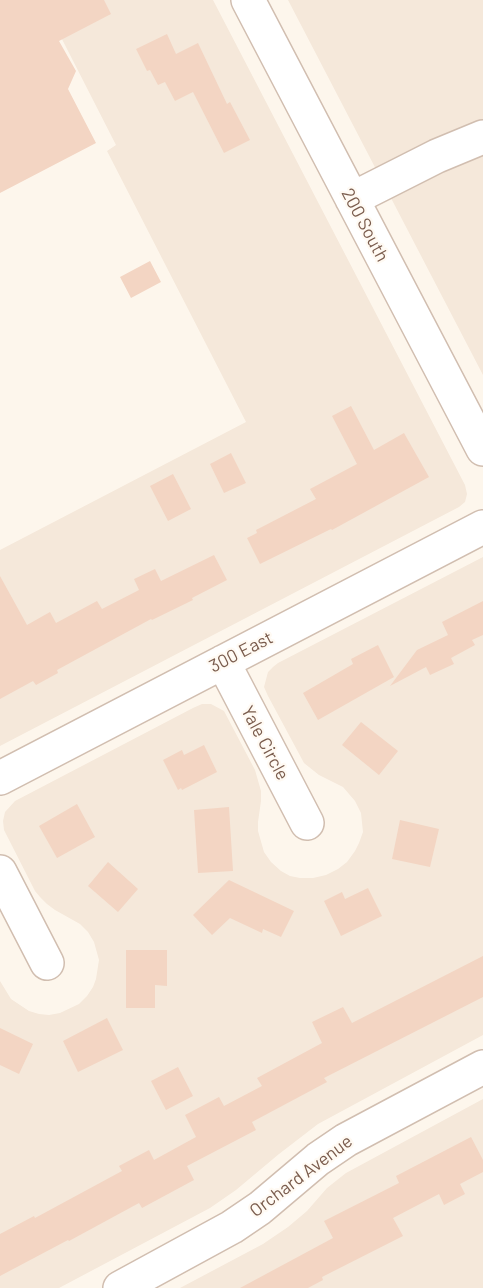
<!DOCTYPE html>
<html>
<head>
<meta charset="utf-8">
<style>
	body { margin:0 }
	canvas { display:block; background:#fdf6ec }
</style>
</head>
<body>
<canvas width="483" height="1288"></canvas>
<script>
const ctx = document.querySelector('canvas').getContext('2d');
ctx.lineJoin = 'round';
function paint(path, color) { ctx.fillStyle = color; ctx.fill(path, 'evenodd'); }
const shape = rows => new Path2D(rows.map(r => 'M' + r).join(''));
function stroke(path, color, width, dash) { ctx.strokeStyle = color; ctx.lineWidth = width; ctx.lineCap = dash ? 'butt' : 'round'; ctx.setLineDash(dash || []); ctx.stroke(path); }
function label(font, color, halo, rows, align = 'center') {
  ctx.font = font + ' Barlow,sans-serif'; ctx.lineWidth = 4.5; ctx.setLineDash([]); ctx.textBaseline = 'middle'; ctx.strokeStyle = halo; ctx.fillStyle = color; for (const [text, x, y, turn = 0] of rows) {
    ctx.save(); ctx.translate(x, y); ctx.rotate((+turn || 0) * Math.PI / 180); ctx.textAlign = isNaN(turn) ? turn : align; if (halo) ctx.strokeText(text, 0, 0); ctx.fillText(text, 0, 0); ctx.restore();
  }
}
const residential = shape([
	[42,0,213,0,465,485,467,494,465,502,459,507,0,746,0,550,246,422,107,151,116,145],
	[288,0,483,0,483,375],
	[483,557,483,1035,318,1124,279,1154,236,1190,210,1208,59,1288,0,1288,0,981,11,999,29,1011,39,1014,49,1015,60,1013,79,1004,87,996,93,987,96,979,99,960,94,942,88,932,80,924,55,910,47,904,40,897,35,891,4,830,3,821,5,812,15,801,193,708,202,704,211,704,224,711,255,770,261,791,261,801,258,822,258,831,264,852,271,862,281,871,290,876,300,878,313,878,326,875,338,869,347,862,355,851,359,843,363,832,361,813,355,801,343,787,319,775,304,763,268,696,264,687,268,672,273,667,278,663],
	[483,1099,483,1288,180,1288,263,1244,288,1227,307,1211,327,1188,346,1173]
]);
const building = shape([
	[0,0,104,0,111,14,59,41,76,71,68,89,96,143,0,193],
	[167,34,176,54,198,43,227,104,230,102,250,140,224,153,193,92,175,101,165,82,158,85,150,70,147,71,136,49],
	[150,261,161,282,131,298,120,277],
	[351,406,374,450,404,433,429,477,332,530,331,529,260,564,247,538,257,533,256,530,316,499,310,489,357,464,332,416],
	[231,453,246,483,224,493,210,464],
	[173,474,191,509,168,521,150,486],
	[214,555,227,580,192,598,193,600,152,620,151,619,57,670,58,673,36,685,33,681,0,699,0,576,27,625,50,612,56,623,97,601,102,609,139,590,134,579,155,569,161,581],
	[483,601,483,635,472,640,475,645,451,658,454,664,430,675,426,667,390,686,417,650,448,635,442,622],
	[378,645,394,677,318,720,303,693,353,664,351,659],
	[361,722,398,751,379,775,342,745],
	[204,745,217,772,182,790,181,788,178,790,163,760,182,750,184,755],
	[77,804,95,837,57,858,39,826],
	[229,807,233,871,198,873,194,810],
	[400,820,439,829,430,867,392,859],
	[108,862,138,889,118,912,88,886],
	[229,880,294,911,281,937,263,929,262,933,230,918,212,935,193,915],
	[368,888,382,916,341,936,324,901,342,892,345,899],
	[126,950,167,950,167,986,155,985,155,1008,126,1008],
	[483,956,483,997,324,1078,327,1082,252,1122,256,1130,187,1166,194,1180,142,1208,139,1203,69,1241,68,1240,0,1276,0,1234,34,1216,35,1218,122,1171,119,1166,149,1150,154,1160,196,1137,185,1115,219,1097,224,1106,262,1086,257,1078,322,1043,312,1022,343,1007,352,1023],
	[107,1018,123,1050,78,1072,63,1041],
	[0,1028,33,1044,19,1074,0,1065],
	[178,1067,193,1096,166,1110,151,1081],
	[471,1137,483,1160,483,1172,460,1184,465,1194,444,1205,439,1194,393,1218,403,1236,322,1277,323,1280,308,1288,240,1288,333,1238,324,1221,399,1183,396,1176]
]);
const minor = shape([
	[248,0,483,449],
	[352,199,437,156,483,137],
	[223,662,307,823],
	[0,778,483,527],
	[0,872,47,963],
	[120,1288,232,1227,260,1208,318,1159,346,1140,483,1067]
]);
const streetNames = [
	["200 South",365,225,62],
	["300 East",241,652,-27],
	["Yale Circle",265,743,62],
	["Orchard Avenue",301,1176,-37]
];
paint(residential, '#f5e8da');
paint(building, '#f3d5c3');
stroke(minor, '#d1beb0', 36);
stroke(minor, '#fff', 33);
label('18px', '#7a5c4d', '#fffaf3', streetNames);
</script>
</body>
</html>
